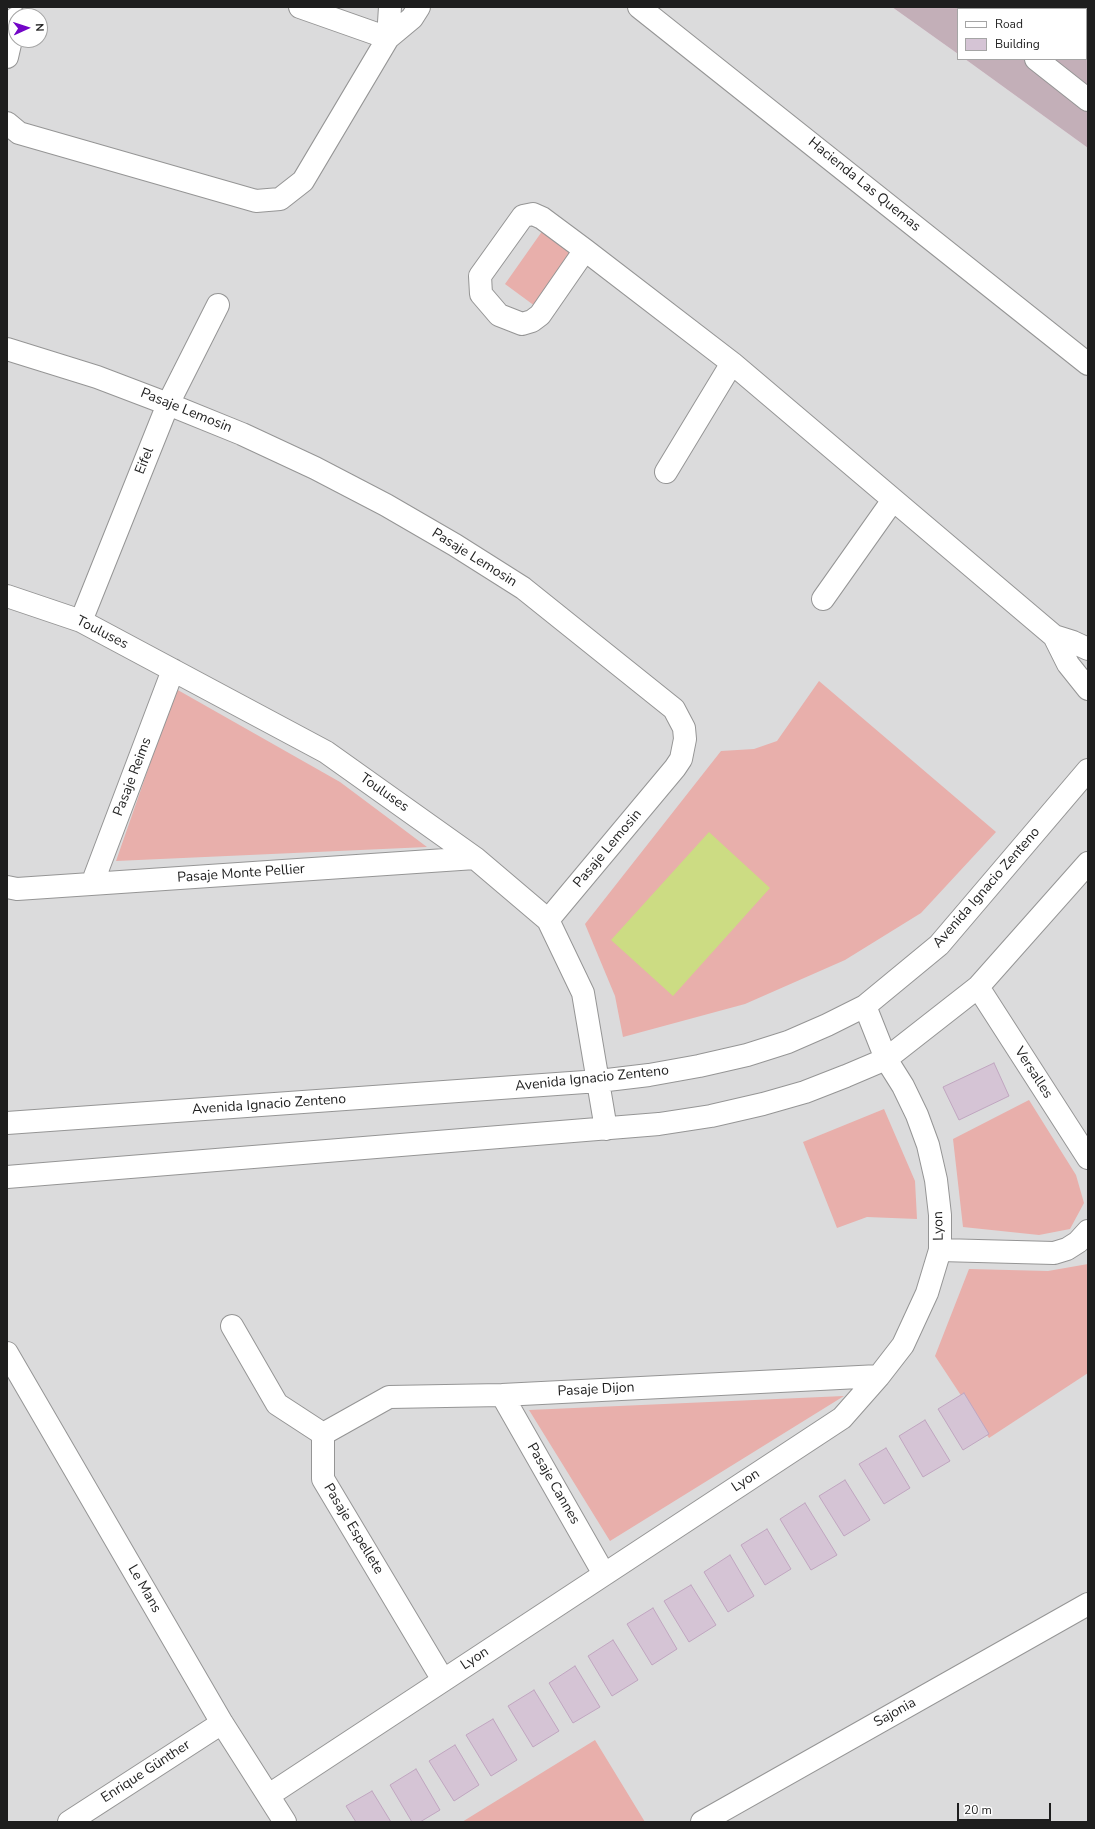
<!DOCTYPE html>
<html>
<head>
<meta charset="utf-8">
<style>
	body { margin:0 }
	#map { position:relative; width:1095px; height:1829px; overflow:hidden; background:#efe4ec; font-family:"Nunito Sans",sans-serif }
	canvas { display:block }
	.frame { position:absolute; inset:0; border:8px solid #1e1e1e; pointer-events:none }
	.legend { position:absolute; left:957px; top:8px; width:130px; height:52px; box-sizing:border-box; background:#fff; border:1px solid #a5a5a5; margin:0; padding:5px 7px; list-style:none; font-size:12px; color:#1e1e1e }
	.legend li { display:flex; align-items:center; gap:8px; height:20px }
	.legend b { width:20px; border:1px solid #a5a5a5 }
	.north { position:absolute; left:8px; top:8px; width:40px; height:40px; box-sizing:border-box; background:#fff; border:1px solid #a5a5a5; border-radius:50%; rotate:87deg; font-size:11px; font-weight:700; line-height:16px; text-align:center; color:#1e1e1e }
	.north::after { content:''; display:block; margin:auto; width:14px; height:18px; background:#7305c7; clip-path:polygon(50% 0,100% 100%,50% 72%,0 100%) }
	.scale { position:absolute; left:957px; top:1803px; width:94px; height:18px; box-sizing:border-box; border:2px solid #1e1e1e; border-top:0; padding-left:5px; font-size:12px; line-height:14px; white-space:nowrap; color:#1e1e1e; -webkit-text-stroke:3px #fff; paint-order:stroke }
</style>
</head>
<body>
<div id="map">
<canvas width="1095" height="1829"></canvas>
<div class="frame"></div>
<ul class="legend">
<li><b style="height:5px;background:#fff"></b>Road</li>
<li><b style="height:11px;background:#d5c4d5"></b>Building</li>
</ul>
<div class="north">N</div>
<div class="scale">20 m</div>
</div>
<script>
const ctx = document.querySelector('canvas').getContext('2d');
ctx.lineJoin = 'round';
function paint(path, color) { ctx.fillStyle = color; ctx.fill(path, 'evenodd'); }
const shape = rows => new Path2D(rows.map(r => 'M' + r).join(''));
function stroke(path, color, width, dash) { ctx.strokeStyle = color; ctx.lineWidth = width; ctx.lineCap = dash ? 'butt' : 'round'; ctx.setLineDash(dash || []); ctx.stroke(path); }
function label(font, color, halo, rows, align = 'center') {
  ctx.font = font + ' "Nunito Sans",sans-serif'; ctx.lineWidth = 3; ctx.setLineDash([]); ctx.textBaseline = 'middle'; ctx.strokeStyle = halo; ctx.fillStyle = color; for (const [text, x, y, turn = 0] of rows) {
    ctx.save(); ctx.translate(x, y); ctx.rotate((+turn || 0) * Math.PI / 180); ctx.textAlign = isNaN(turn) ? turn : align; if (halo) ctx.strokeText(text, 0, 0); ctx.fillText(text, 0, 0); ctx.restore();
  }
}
const residential = shape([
	[7,7,892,7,958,54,958,59,965,59,1088,148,1088,1822,7,1822],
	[16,16,40,16,40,40,16,40]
]);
const construction = shape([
	[892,7,1088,7,1088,148,965,59,1086,59,1086,9,958,9,958,54]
]);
const grass = shape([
	[543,230,578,256,539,309,505,284],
	[819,681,996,832,921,913,845,960,745,1004,623,1037,615,996,585,924,721,751,754,749,777,741],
	[176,689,340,782,427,847,116,861],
	[1029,1100,1076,1175,1084,1203,1070,1229,1039,1235,963,1227,953,1139],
	[884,1109,915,1181,917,1219,867,1217,837,1228,803,1142],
	[1088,1264,1088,1373,989,1438,935,1356,969,1269,1048,1271],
	[844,1396,610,1541,529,1410],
	[595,1740,645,1822,462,1822]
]);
const pitch = shape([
	[709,832,770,888,673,996,611,940]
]);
const building = shape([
	[994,1063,1009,1096,959,1120,943,1087,994,1063],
	[964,1393,989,1434,963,1450,938,1409,964,1393],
	[925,1420,950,1461,923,1477,899,1436,925,1420],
	[886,1448,910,1488,884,1504,859,1464,886,1448],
	[845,1480,870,1520,844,1536,819,1496,845,1480],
	[805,1503,837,1555,811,1570,780,1519,805,1503],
	[767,1529,791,1569,765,1585,741,1545,767,1529],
	[730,1555,754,1596,728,1612,704,1572,730,1555],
	[691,1585,716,1625,689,1642,664,1601,691,1585],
	[653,1608,677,1649,652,1665,627,1624,653,1608],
	[613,1640,638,1680,612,1696,588,1656,613,1640],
	[575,1666,600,1707,573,1723,549,1683,575,1666],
	[534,1690,559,1731,533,1747,508,1706,534,1690],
	[493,1719,517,1760,491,1776,466,1735,493,1719],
	[455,1745,479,1785,454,1801,429,1761,455,1745],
	[416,1769,440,1810,420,1822,412,1822,390,1785,416,1769],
	[372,1791,391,1822,356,1822,346,1806,372,1791]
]);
const minor = shape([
	[300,7,388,38],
	[639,7,1088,364],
	[970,7,973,9],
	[388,38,390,7],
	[7,57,16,18],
	[1036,59,1088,100],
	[7,123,19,133,256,201,280,199,303,181,388,38,412,18,419,7],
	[585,250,540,315,532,321,522,324,499,315,481,294,480,276,523,216,533,214,542,218,585,250,732,363,1054,636,1073,642,1088,649],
	[7,349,97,377,168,404,242,434,315,468,386,505,455,545,523,588,674,709,684,728,685,739,681,759,675,768,548,920],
	[666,472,732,363],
	[7,596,81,621,326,752,475,858,548,920,583,993,606,1129],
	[823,599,893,500],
	[81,621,168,404,218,305],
	[1054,636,1068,664,1088,689],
	[92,884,173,670],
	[7,887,17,889,475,858],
	[978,987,1088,1158],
	[7,1123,599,1081,649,1075,699,1066,747,1055,788,1042,827,1025,865,1006,939,945,1088,770],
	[7,1177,659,1124,711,1116,763,1104,805,1092,846,1076,886,1059,978,987,1088,863],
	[940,1250,1054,1253,1067,1249,1078,1242,1088,1231],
	[232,1326,277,1404,323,1434,323,1479,443,1680],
	[7,1353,222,1723,285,1822],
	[502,1395,604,1574],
	[323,1434,389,1397,502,1395,879,1376],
	[269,1795,842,1418,879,1376,903,1345,927,1293,940,1250,940,1215,936,1180,928,1145,917,1115,903,1086,886,1059,865,1006],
	[69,1822,222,1723],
	[702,1822,1088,1604]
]);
const streetNames = [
	["Hacienda Las Quemas",864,185,39],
	["Pasaje Lemosin",186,411,22],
	["Eifel",145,461,-68],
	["Pasaje Lemosin",474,558,32],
	["Touluses",102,633,27],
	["Pasaje Reims",133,777,-69],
	["Touluses",384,793,35],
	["Pasaje Lemosin",608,849,-50],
	["Pasaje Monte Pellier",241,874,-4],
	["Avenida Ignacio Zenteno",987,888,-49],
	["Versalles",1033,1073,57],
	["Avenida Ignacio Zenteno",592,1079,-6],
	["Avenida Ignacio Zenteno",269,1105,-4],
	["Lyon",939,1226,-91],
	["Pasaje Dijon",596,1390,-3],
	["Lyon",746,1481,-33],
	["Pasaje Cannes",553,1484,60],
	["Pasaje Espellete",353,1529,59],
	["Le Mans",144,1589,60],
	["Lyon",475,1659,-33],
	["Sajonia",895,1713,-29],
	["Enrique Günther",146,1772,-33]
];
paint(residential, '#dbdbdc');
paint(construction, '#c3afb8');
paint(grass, '#e8afab');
paint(pitch, '#ccdc83');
paint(building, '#d5c4d5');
stroke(building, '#c0a6c0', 1);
stroke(minor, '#959595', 24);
stroke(minor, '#fff', 22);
label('14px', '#1e1e1e', '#fff', streetNames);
</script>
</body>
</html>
